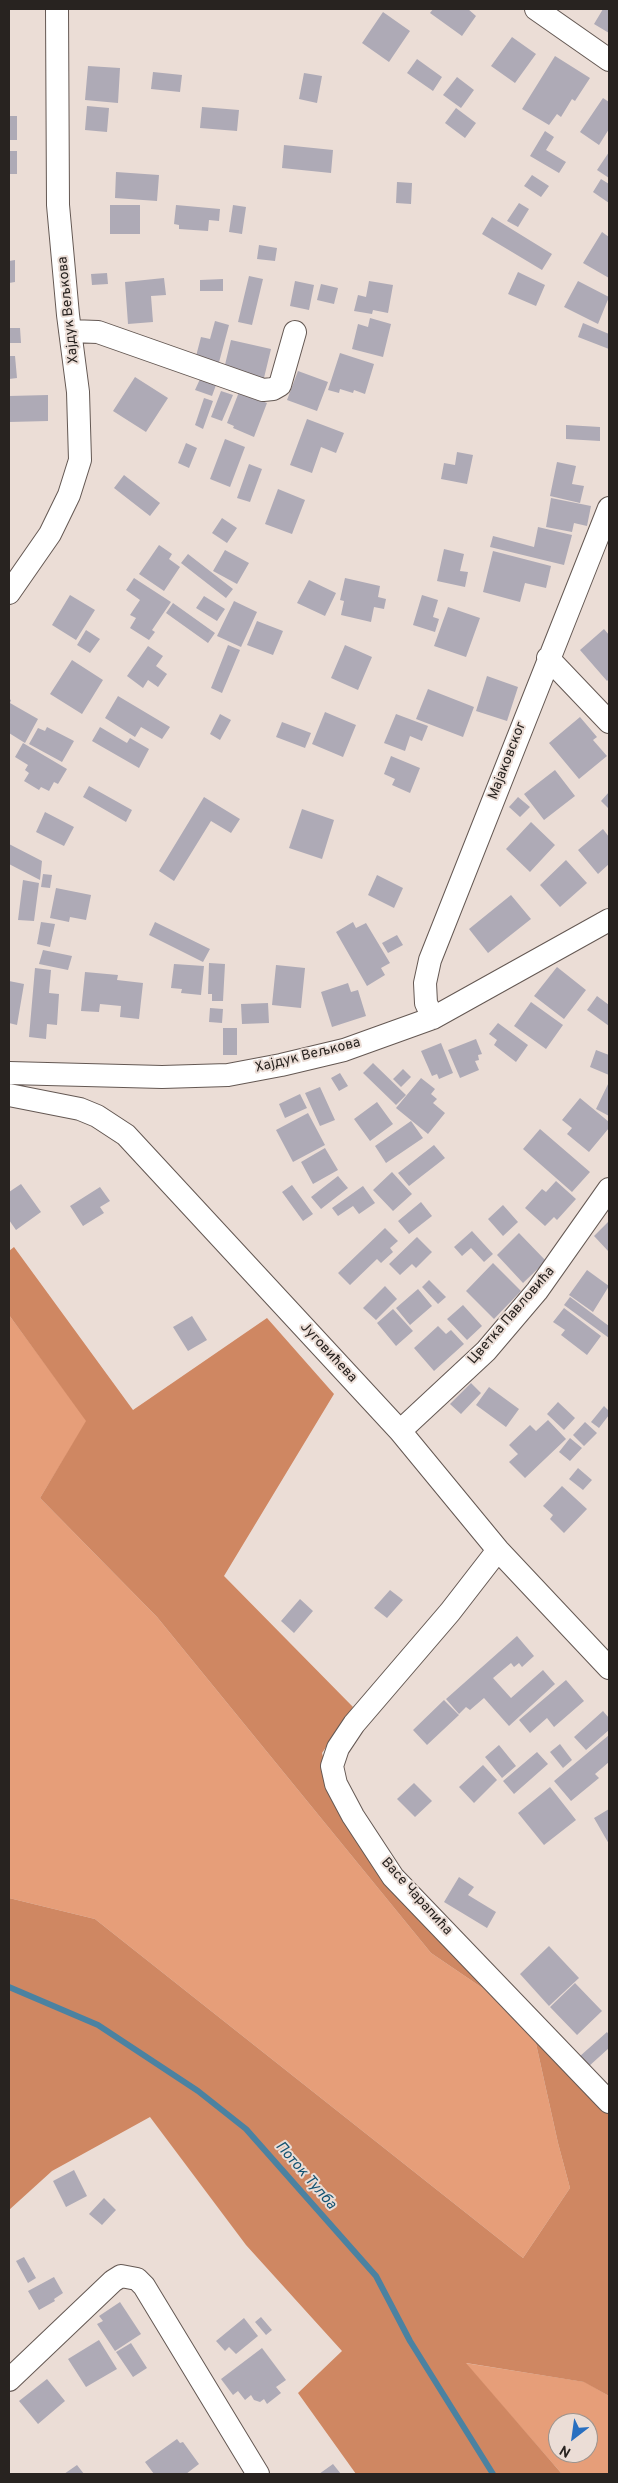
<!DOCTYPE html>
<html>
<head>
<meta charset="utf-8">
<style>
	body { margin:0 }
	#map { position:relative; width:618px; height:2483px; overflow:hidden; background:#ebddd6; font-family:Overpass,sans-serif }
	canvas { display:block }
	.frame { position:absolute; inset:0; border:10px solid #282320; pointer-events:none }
	.north { position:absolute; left:548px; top:2413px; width:50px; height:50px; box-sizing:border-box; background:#ebddd6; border:1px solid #9d938d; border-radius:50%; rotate:210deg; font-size:14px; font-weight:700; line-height:20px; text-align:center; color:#282320 }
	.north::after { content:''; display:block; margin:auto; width:18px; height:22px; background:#296fc0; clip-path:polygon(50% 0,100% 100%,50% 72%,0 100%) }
</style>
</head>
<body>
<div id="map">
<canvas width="618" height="2483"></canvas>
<div class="frame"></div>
<div class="north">N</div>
</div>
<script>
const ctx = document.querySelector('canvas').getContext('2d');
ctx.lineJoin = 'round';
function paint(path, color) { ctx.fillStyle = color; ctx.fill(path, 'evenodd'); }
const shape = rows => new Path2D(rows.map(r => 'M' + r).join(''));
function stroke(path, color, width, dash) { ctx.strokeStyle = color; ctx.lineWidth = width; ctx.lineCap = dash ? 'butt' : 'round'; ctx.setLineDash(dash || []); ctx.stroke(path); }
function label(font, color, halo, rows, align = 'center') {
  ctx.font = font + ' Overpass,sans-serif'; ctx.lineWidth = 4; ctx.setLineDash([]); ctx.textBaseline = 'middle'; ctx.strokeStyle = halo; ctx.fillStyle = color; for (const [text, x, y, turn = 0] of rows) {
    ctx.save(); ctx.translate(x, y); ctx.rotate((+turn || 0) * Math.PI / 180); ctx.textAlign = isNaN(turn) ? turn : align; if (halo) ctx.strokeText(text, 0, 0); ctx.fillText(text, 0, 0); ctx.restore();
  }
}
const green = shape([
	[9,1315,87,1421,40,1498,157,1617,431,1953,531,2021,558,2143,570,2188,523,2258,95,1919,9,1898],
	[465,2363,585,2382,609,2396,609,2474,562,2474],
	[558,2423,588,2423,588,2453,558,2453]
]);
const forest = shape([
	[14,1247,133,1410,267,1318,334,1394,224,1576,353,1707,322,1753,331,1787,418,1898,609,2104,609,2396,584,2382,466,2363,562,2474,356,2474,298,2393,342,2351,246,2245,150,2117,52,2171,9,2210,9,1898,95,1919,523,2258,570,2188,558,2143,531,2021,431,1953,157,1617,40,1498,86,1421,9,1315,9,1251]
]);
const stream = shape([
	[9,1987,98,2025,198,2091,246,2129,376,2276,410,2341,493,2474]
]);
const building = shape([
	[433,9,468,9,476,16,462,36,430,13],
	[603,9,609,9,609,33,594,24],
	[383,12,410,31,389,62,362,43],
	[512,37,536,54,515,83,491,66],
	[555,56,590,78,575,101,572,99,561,117,557,114,549,125,522,109],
	[417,59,442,77,433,91,407,73],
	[88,66,120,68,118,103,85,100],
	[153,72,182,75,180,92,151,89],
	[304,73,322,76,317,103,299,99],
	[457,77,474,90,461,108,443,95],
	[603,98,609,102,609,129,599,145,580,132],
	[87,106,109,108,107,132,85,130],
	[202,107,239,110,237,131,200,128],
	[456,108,476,123,465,138,445,123],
	[9,116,17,116,17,140,9,140],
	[545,131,554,137,546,150,566,162,559,173,530,156],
	[284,145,333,150,331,173,282,168],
	[9,151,17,151,17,174,9,174],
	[609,152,609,178,597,170],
	[116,172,159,175,157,201,115,198],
	[532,175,549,186,541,197,524,186],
	[601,179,609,184,609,203,593,192],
	[397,182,412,183,411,204,396,203],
	[519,203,529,209,518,227,507,221],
	[110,205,140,205,140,234,110,234],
	[176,205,220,209,219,221,209,220,208,231,179,229,179,225,174,224],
	[233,205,246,207,242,234,229,232],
	[492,217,552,254,542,270,482,234],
	[602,232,609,237,609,278,583,263],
	[259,245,277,248,275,261,257,259],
	[15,260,15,282,9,283,9,261],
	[518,272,545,285,536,306,508,294],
	[107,273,108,284,92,285,91,274],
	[249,276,263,279,252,325,238,322],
	[164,278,166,295,151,296,153,322,128,324,125,282],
	[223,279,223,291,200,291,200,280],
	[295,281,314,285,309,310,290,306],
	[369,281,393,285,388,313,373,310,372,314,354,311,358,295,366,297],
	[578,281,609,297,598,324,564,307],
	[321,284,338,288,334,304,317,300],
	[370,318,391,324,383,357,352,349,358,324,368,327],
	[215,321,229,325,218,366,195,360,201,337,210,339],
	[583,323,609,334,609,349,578,337],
	[9,328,20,328,21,343,9,343],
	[231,340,271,349,263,382,223,373],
	[340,353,374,364,365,394,354,390,353,393,340,389,339,393,328,390],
	[9,356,15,356,17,378,9,379],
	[298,371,328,382,317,411,287,400],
	[135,377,168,398,146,432,113,411],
	[200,379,216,385,212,396,195,390],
	[221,391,233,395,222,421,211,417],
	[239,392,267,403,254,437,233,428,234,426,227,423],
	[48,395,48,421,9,422,9,396],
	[204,398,213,401,203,429,195,425],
	[307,419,344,433,336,453,321,447,312,473,290,465],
	[566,425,600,427,600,441,566,439],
	[225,439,245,447,230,487,210,479],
	[186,443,197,448,189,468,178,463],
	[457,452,473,455,467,484,441,479,444,463,455,465],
	[557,462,576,466,572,484,584,486,580,503,550,496],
	[249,464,262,469,250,502,237,498],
	[124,475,160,503,150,516,114,488],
	[278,489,305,500,292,534,265,524],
	[551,498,591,506,587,526,574,523,572,532,546,527],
	[222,518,237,528,227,543,212,533],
	[538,527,572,535,564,565,490,547,493,536,534,547],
	[159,545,172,554,169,559,180,567,164,591,139,574],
	[444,549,464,554,460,571,468,572,465,587,437,581],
	[225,550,249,563,237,584,213,571],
	[493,551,551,566,546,588,525,583,520,602,483,592],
	[188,554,233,589,226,598,181,563],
	[134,578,171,602,152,630,155,632,149,640,130,628,136,618,130,615,140,600,126,590],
	[345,578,380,586,378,597,386,599,384,609,374,607,371,622,341,615,344,601,340,600],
	[309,580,336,593,325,616,297,603],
	[70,595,95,610,76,640,52,625],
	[422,595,438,600,433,617,439,619,435,632,413,625],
	[204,596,225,609,217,621,196,608],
	[234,601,257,612,241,647,217,636],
	[173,603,215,633,208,643,166,613],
	[448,607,480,618,466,657,434,646],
	[257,621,283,631,273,655,247,645],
	[604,629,609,635,609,679,607,681,580,650],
	[86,630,100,639,90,653,77,645],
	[228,645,240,650,222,693,211,688],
	[345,645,372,657,358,690,331,678],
	[148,646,163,656,156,666,167,674,158,687,148,680,143,688,127,676],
	[72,660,103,680,82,714,50,694],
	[487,676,518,687,507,721,476,711],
	[428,689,474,707,463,737,416,719],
	[118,696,170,727,162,739,141,727,135,737,105,718],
	[9,699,11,700,10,703,38,719,25,743,9,733],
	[325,712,356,725,343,757,312,744],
	[220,714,231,720,220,740,210,734],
	[396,714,428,726,422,741,410,736,405,751,384,743],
	[580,717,597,737,593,740,607,756,579,779,549,743],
	[282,722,311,733,305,748,276,737],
	[47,727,74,741,62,762,29,744,38,728,45,731],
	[100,727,127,743,130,738,149,749,139,768,92,741],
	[23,743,67,769,58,784,54,782,49,791,41,787,39,790,24,781,29,773,25,770,28,765,15,757],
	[391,756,420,768,410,793,392,785,395,779,384,774],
	[555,770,575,796,544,820,524,794],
	[89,786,132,810,126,822,83,797],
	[609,792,609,809,601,801],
	[204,797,240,819,231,833,211,821,174,881,159,871],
	[518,797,530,807,520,817,509,807],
	[302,809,334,820,322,859,289,848],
	[45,812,74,827,64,846,36,832],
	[531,822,555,845,530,872,506,849],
	[603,829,609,837,609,864,598,874,578,850],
	[9,844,42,861,40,880,9,864],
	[566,860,587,883,560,907,540,885],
	[43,874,52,875,50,888,41,887],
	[377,875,403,888,394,908,368,895],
	[23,880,39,883,34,921,18,920],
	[56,888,91,895,86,920,70,917,69,922,50,918],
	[511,895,531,919,488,953,469,929],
	[41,922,55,924,50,947,37,944],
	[155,922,210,949,203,962,149,935],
	[353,922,356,928,366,923,390,963,381,968,385,975,367,986,336,932],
	[397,935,403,945,388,953,382,943],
	[43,950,72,956,68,970,39,964],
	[209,963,225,964,223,1001,212,1001,212,994,208,994],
	[174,964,204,966,201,995,181,993,182,989,171,988],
	[276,965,305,968,301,1008,272,1005],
	[557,967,586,990,564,1019,534,996],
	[35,968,51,970,49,993,59,994,57,1025,47,1024,46,1039,29,1037],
	[85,972,118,975,117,980,143,983,139,1019,120,1017,121,1006,100,1004,99,1012,81,1011],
	[9,981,24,984,17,1025,9,1023],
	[348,983,351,992,358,990,366,1016,332,1027,321,992],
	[597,996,609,1005,609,1026,587,1010],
	[531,1002,563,1025,546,1049,514,1026],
	[268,1003,269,1023,242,1024,241,1004],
	[210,1008,223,1009,222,1023,209,1022],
	[498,1023,528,1045,516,1062,494,1045,497,1040,489,1034],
	[223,1028,237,1028,237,1055,223,1055],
	[476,1039,482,1054,478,1055,479,1060,475,1061,479,1070,460,1078,448,1050],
	[441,1043,453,1073,439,1079,437,1074,432,1076,421,1051],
	[596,1050,609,1055,609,1075,590,1067],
	[373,1063,406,1095,396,1105,363,1073],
	[403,1069,411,1077,401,1087,393,1079],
	[340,1073,348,1086,339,1091,331,1078],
	[421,1078,435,1089,431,1094,437,1099,433,1103,445,1113,428,1134,396,1108],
	[609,1082,609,1116,596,1109],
	[320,1087,335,1120,320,1126,305,1093],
	[300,1094,307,1108,285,1118,279,1104],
	[580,1098,609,1122,609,1128,589,1152,567,1134,572,1128,562,1120],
	[377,1102,393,1124,370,1141,354,1119],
	[308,1113,325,1145,293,1162,276,1130],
	[411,1121,423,1138,386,1163,375,1146],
	[540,1129,590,1172,572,1192,523,1149],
	[434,1145,445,1158,409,1186,398,1173],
	[325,1148,338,1170,313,1184,301,1162],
	[392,1172,412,1194,393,1211,373,1190],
	[338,1176,348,1188,321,1209,311,1197],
	[556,1181,576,1199,557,1220,554,1217,545,1226,525,1208,542,1189,546,1192],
	[21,1184,41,1212,16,1230,9,1220,9,1192],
	[292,1185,313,1214,303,1221,282,1192],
	[363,1186,375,1203,359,1214,353,1206,338,1216,332,1208],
	[100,1187,110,1201,100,1207,104,1213,83,1226,70,1206],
	[421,1202,432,1216,409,1234,398,1221],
	[503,1205,518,1222,503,1236,488,1219],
	[608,1222,609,1224,609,1252,594,1236],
	[385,1228,398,1241,390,1248,393,1252,381,1263,377,1259,350,1285,338,1273],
	[472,1231,493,1254,484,1262,471,1248,462,1256,454,1247],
	[519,1233,546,1261,523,1283,497,1255],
	[417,1237,432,1252,416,1268,412,1264,400,1275,389,1264],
	[493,1263,521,1291,494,1319,466,1291],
	[587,1270,609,1286,593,1312,569,1295],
	[429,1280,446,1297,438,1304,422,1287],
	[385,1286,397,1299,376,1320,363,1308],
	[418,1289,432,1306,410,1325,396,1308],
	[570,1297,609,1326,609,1338,564,1305],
	[463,1305,482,1326,467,1340,447,1319],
	[564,1308,601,1336,587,1355,561,1335,565,1330,553,1322],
	[393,1309,413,1331,396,1346,377,1323],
	[192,1316,207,1340,188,1351,173,1327],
	[438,1326,446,1334,451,1330,464,1344,434,1371,414,1348],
	[471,1383,481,1393,461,1414,450,1404],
	[489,1387,519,1409,506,1427,476,1405],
	[558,1402,575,1418,564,1430,547,1414],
	[604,1406,609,1411,609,1415,599,1428,591,1422],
	[548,1420,566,1439,525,1478,509,1462,518,1454,509,1445,530,1425,536,1431],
	[585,1422,597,1433,584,1446,573,1435],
	[570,1438,582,1448,570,1461,559,1452],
	[578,1468,592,1480,583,1490,569,1479],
	[562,1486,587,1509,564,1533,550,1519,553,1515,543,1506],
	[390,1590,403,1600,387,1618,374,1608],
	[300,1599,313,1611,294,1633,281,1621],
	[517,1636,534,1656,522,1667,519,1663,514,1667,511,1663,493,1678,511,1698,543,1670,555,1684,509,1726,484,1698,470,1710,466,1707,459,1714,446,1699],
	[566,1680,584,1701,554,1727,547,1718,530,1733,519,1720],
	[444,1700,459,1715,427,1745,413,1730],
	[603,1711,609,1718,609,1730,586,1750,574,1737],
	[609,1735,609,1762,595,1774,599,1778,571,1801,554,1781],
	[560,1744,572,1760,563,1768,550,1752],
	[499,1745,516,1766,502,1778,485,1757],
	[537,1752,548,1764,514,1794,503,1781],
	[483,1765,497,1780,474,1803,459,1787],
	[414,1783,432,1801,415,1817,397,1799],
	[550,1787,576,1820,544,1845,518,1813],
	[609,1809,609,1844,594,1818],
	[459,1877,474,1887,468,1895,496,1912,487,1928,444,1902],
	[549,1946,579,1978,549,2006,520,1974],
	[575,1983,602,2011,577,2035,550,2007],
	[607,2032,609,2035,609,2048,588,2067,579,2057],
	[74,2170,87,2196,66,2207,53,2181],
	[104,2198,116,2210,102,2225,89,2214],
	[24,2257,36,2278,28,2283,16,2261],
	[54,2277,63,2293,54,2299,55,2301,39,2310,28,2291],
	[120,2302,141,2334,115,2351,97,2324,103,2321,99,2316],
	[261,2317,272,2330,266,2335,255,2322],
	[244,2318,258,2336,236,2354,229,2347,225,2351,216,2341],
	[99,2340,117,2369,86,2387,68,2359],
	[131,2343,147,2368,133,2377,116,2352],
	[262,2348,286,2380,276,2387,281,2393,267,2404,264,2399,260,2402,254,2400,251,2395,245,2400,238,2391,233,2395,221,2379],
	[47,2379,65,2401,38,2424,19,2401],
	[177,2439,180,2443,183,2442,199,2464,186,2474,154,2474,145,2462],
	[333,2464,341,2474,319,2474],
	[77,2465,84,2474,64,2474]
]);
const minor = shape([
	[536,9,609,60],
	[70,331,98,332,263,390,273,389,280,385,295,332],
	[9,593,50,534,69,495,80,460,78,392,68,315,58,205,57,9],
	[548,658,609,722],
	[433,1018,426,1003,425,983,430,960,609,508],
	[9,1073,162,1077,228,1075,281,1065,344,1050,433,1018,609,920],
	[9,1095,80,1109,97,1116,126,1135,400,1431,498,1550,609,1668],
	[400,1431,486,1351,537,1291,609,1189],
	[498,1550,450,1612,354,1724,338,1748,332,1766,336,1784,353,1816,393,1877,609,2102],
	[9,2380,113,2281,121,2276,137,2279,144,2286,258,2474]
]);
const streetNames = [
	["Хајдук Вељкова",69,310,-96],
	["Мајаковског",508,761,-69],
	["Хајдук Вељкова",308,1056,-14],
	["Цветка Павловића",512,1316,-49],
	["Југовићева",328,1353,47],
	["Васе Чарапића",416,1897,48]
];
const waterNames = [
	["Поток Тулба",305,2176,49]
];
paint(green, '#e69e79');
paint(forest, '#cf8762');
stroke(stream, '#4b82a1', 6);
paint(building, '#aeaab6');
stroke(minor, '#645853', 24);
stroke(minor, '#fff', 22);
label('14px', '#282320', '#ebddd6', streetNames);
label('italic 15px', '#145372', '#ebddd6', waterNames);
</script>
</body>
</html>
